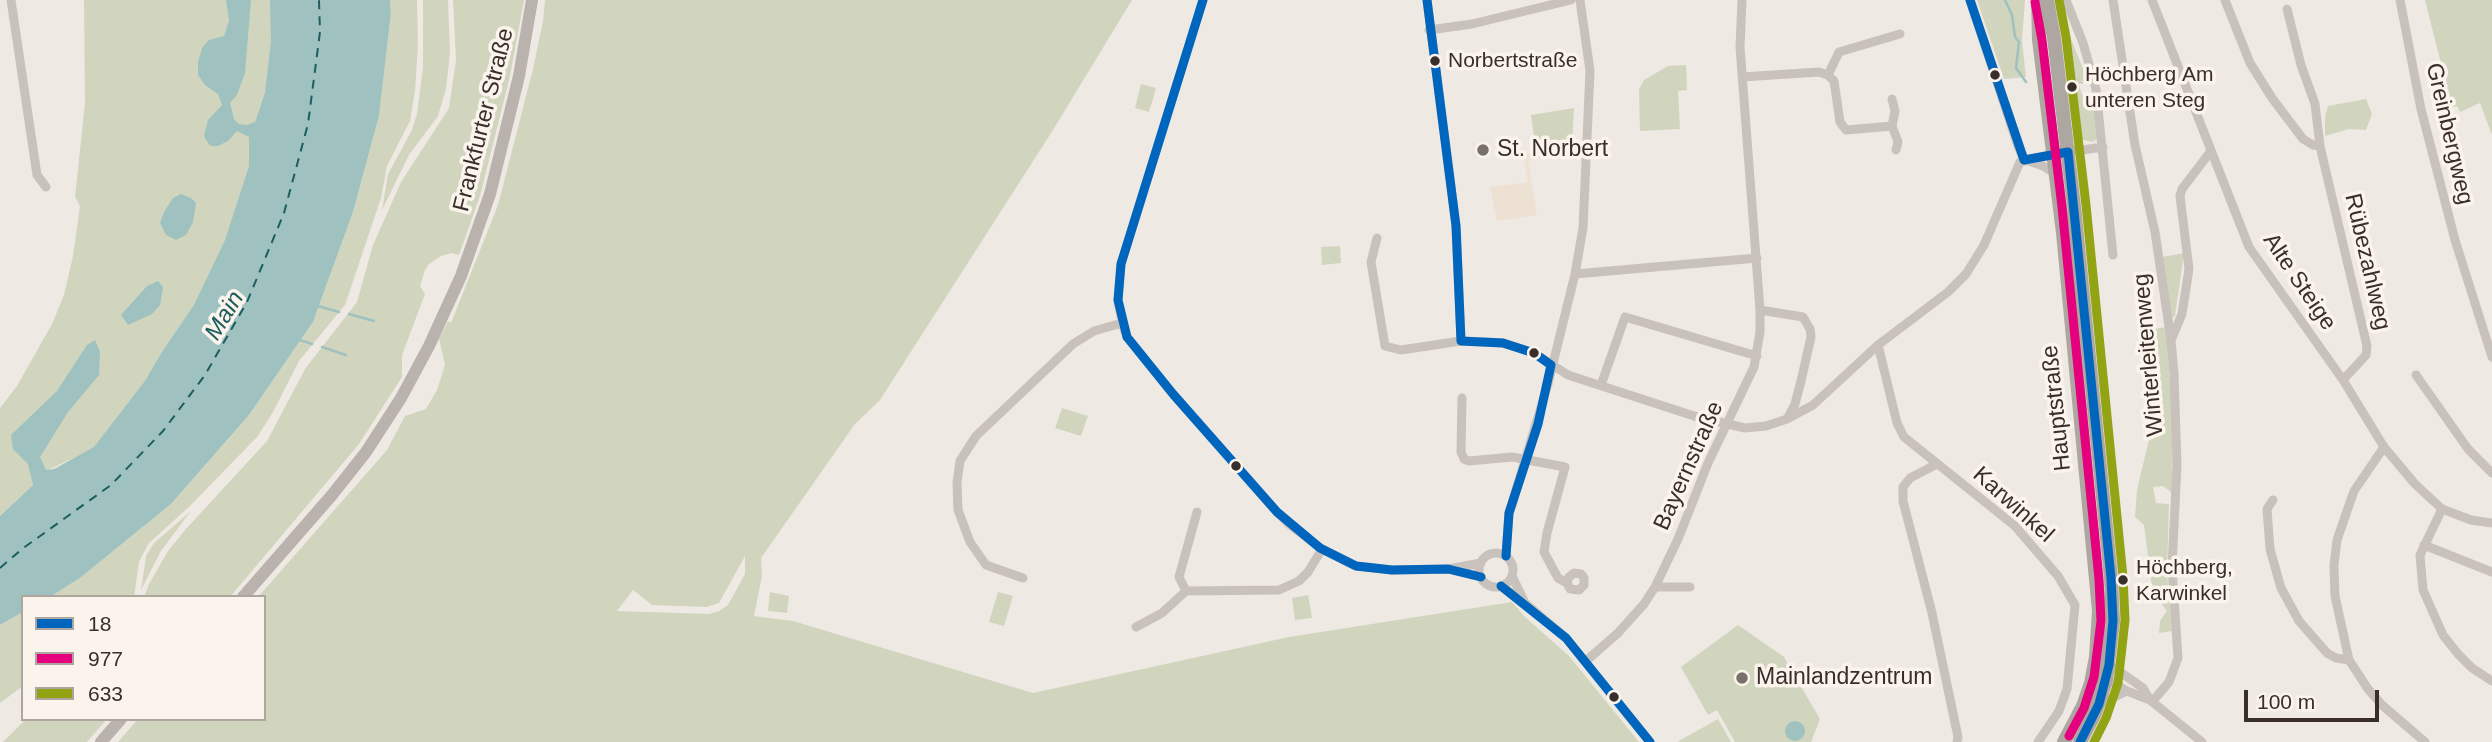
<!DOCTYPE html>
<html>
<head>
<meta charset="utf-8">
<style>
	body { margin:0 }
	#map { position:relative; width:2492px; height:742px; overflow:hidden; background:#efe9e4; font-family:Helvetica,sans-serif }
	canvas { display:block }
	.legend { position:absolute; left:21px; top:595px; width:245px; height:126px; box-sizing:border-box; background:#fbf4ec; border:2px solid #aea59e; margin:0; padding:9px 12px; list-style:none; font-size:21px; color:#3a2e2a }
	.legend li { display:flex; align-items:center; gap:14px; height:35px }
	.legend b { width:35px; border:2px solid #aea59e }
	.scale { position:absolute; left:2244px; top:690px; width:135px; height:32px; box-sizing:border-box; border:4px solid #3a2e2a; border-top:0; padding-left:9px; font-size:21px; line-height:24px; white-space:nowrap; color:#3a2e2a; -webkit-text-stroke:5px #fbf4ec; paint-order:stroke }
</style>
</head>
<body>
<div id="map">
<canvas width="2492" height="742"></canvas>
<ul class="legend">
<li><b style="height:9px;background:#0065bd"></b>18</li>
<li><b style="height:9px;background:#e5007d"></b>977</li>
<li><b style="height:9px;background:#92a313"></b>633</li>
</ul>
<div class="scale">100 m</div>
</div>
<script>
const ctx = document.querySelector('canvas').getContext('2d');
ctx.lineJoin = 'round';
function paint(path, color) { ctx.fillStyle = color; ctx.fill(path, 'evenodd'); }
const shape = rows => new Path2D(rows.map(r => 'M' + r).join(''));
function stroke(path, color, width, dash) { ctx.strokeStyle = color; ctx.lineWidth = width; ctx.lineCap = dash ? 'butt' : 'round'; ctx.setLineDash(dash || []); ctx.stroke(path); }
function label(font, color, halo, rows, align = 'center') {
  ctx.font = font + ' Helvetica,sans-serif'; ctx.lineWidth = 7; ctx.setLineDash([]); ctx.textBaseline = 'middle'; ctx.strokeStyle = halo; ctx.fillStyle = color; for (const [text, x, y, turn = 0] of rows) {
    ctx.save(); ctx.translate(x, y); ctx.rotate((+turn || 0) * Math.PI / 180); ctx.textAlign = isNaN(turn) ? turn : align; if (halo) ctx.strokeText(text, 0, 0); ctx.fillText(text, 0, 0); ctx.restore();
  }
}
const green = shape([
	[84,0,235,0,216,90,235,129,250,135,249,173,225,241,195,306,146,382,95,448,46,471,29,464,33,485,0,516,0,408,17,386,52,324,64,295,73,256,80,206,75,197,85,103],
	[248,0,270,0,274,41,268,82,254,125,246,127,234,124,229,102],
	[390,0,417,0,418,44,415,91,410,121,387,166,381,198,345,305,299,361,273,412,258,436,189,507,149,543,139,562,134,597,50,597,80,578,171,504,249,415,313,322,353,212,379,116,391,13],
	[423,0,448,0,450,53,446,89,438,116,409,155,382,210,388,174,411,132,417,114,423,67],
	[453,0,524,0,510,76,480,196,459,255,451,253,441,256,429,264,425,270,420,286,425,294,402,355,402,377,359,444,230,597,144,597,149,584,168,551,185,530,267,441,305,369,357,302,373,245,401,182,449,108,456,60],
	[545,0,1132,0,1053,130,880,400,855,424,761,558,762,576,754,616,793,621,1033,693,1289,637,1512,602,1525,617,1569,656,1639,742,118,742,138,719,264,719,264,597,258,597,387,450,405,416,426,409,437,390,445,365,439,339,448,321,451,323,498,205,533,69,543,21],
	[745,556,745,574,728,605,719,611,709,614,617,611,633,590,652,605,707,607,719,603],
	[1977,0,2025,0,2022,41,2026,77,2004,79],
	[2425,0,2492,0,2492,135,2480,103,2460,112,2457,106,2452,107],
	[2059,10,2089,83,2079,84,2082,95,2091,95,2092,103,2095,103,2098,138,2093,142,2079,139,2074,132,2070,63,2065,46],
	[1686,65,1687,90,1678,91,1680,129,1640,131,1639,89,1644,80,1668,66],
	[1141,84,1156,88,1149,112,1135,108],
	[2366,99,2372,114,2366,130,2349,129,2325,136,2325,117,2328,106],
	[1574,108,1572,146,1536,152,1531,115],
	[1340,246,1341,263,1322,265,1321,247],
	[2184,253,2175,316,2172,318,2162,257],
	[2166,327,2172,411,2172,493,2163,486,2153,487,2156,503,2169,504,2167,572,2172,631,2159,633,2160,621,2167,611,2157,598,2152,587,2144,525,2135,517,2137,490,2156,410,2154,373,2142,331],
	[1062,408,1088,416,1081,436,1055,428],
	[191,511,161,551,141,590,146,556,154,543],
	[770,592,789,596,787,613,768,611],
	[998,592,1013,596,1004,626,989,622],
	[1308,595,1312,618,1295,620,1292,598],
	[23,612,23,686,0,703,0,625],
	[1738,625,1784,657,1820,719,1811,742,1735,742,1717,710,1708,715,1681,667],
	[26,719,107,719,87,742,3,742],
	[1718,719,1731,742,1677,742,1711,723]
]);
const plaza = shape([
	[1572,146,1573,153,1528,160,1537,215,1497,221,1490,187,1528,182,1523,155]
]);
const water = shape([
	[226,0,251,0,245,73,237,95,230,103,234,119,239,124,247,125,255,122,265,92,271,42,270,0,390,0,391,13,379,116,353,212,313,322,249,415,171,504,80,578,50,597,23,597,23,612,0,625,0,516,33,485,28,464,13,449,11,435,57,391,87,345,95,340,100,352,99,375,68,412,40,457,46,470,54,469,94,447,145,381,162,352,194,305,225,240,249,166,249,137,237,131,228,141,218,146,211,146,208,143,204,136,208,120,222,105,218,94,205,85,198,75,198,62,202,48,209,40,224,36,229,21],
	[181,194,191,198,196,203,193,222,186,235,176,240,166,235,160,223,164,212,173,198],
	[158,281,163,287,160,305,152,314,128,325,121,315,147,286],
	'1785 731a10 10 0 1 1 20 0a10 10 0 1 1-20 0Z'
]);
const stream = shape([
	[2005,0,2012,15,2015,37,2019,42,2016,68,2026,82],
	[318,306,339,312],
	[349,314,374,321],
	[300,340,312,344],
	[322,347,346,355]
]);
const ferry = shape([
	[0,568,22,549,111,485,163,431,205,375,247,302,284,213,308,124,320,32,319,0]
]);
const minor = shape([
	[11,0,37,175,46,187],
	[1203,0,1121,264,1118,300,1122,323,1127,337,1173,394,1277,512,1290,525,1322,549,1356,566,1392,570,1448,569,1481,563],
	[1427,0,1456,226,1461,341],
	[1970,0,2018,146,2024,160],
	[2066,0,2083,43,2096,89,2113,255],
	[2113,0,2135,145,2155,232,2171,340,2174,374,2177,465,2172,567,2178,658,2169,682,2152,702],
	[2152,0,2249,247,2343,380,2384,447,2415,484,2442,509,2471,520,2492,523],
	[2225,0,2250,63,2272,98,2303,139,2313,145,2320,146],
	[2400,0,2421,109,2455,240,2492,357],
	[2287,9,2301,65,2315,104,2320,146,2367,346,2366,355,2343,380],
	[1429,30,1472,24,1571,0],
	[1828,75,1839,52,1900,34],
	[1742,77,1819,72,1828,75,1834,81,1840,122,1846,130,1892,126,1895,111,1892,99],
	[1892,126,1898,142,1896,150],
	[2026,160,2043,166,2056,174],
	[1377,238,1371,262,1385,346,1401,350,1461,341,1503,343,1534,353,1568,375,1694,416,1745,428,1766,426,1787,419,1813,405,1878,345,1948,292,1966,274,1984,245,2020,162,2054,154,2103,147],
	[1575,274,1757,258],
	[1760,310,1803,317,1810,329,1811,337,1801,381,1795,404,1787,419],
	[2172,338,2182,314,2189,269,2180,196,2182,189,2211,151],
	[1878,345,1897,423,1904,437,2015,526,2058,576,2075,605,2067,689,2059,711,2038,742],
	[2416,375,2468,449,2492,473],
	[1601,385,1625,317,1757,356],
	[1462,398,1461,452,1464,459,1469,461,1512,457,1565,467,1547,533,1544,552,1558,578,1567,583,1570,589,1579,590,1584,585,1584,578,1581,574,1574,573,1569,577,1567,583],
	[2384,447,2354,491,2337,540,2334,565,2335,596,2349,660,2368,689,2382,705,2425,742],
	[1937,464,1910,478,1903,487,1903,501,1932,613,1958,737,1957,742],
	[2273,500,2267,509,2270,549,2281,588,2299,621,2327,653,2336,658,2349,660],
	[2442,509,2420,555,2423,590,2443,635,2458,654,2472,668,2492,681],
	[1197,512,1179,577,1186,591,1279,590,1299,581,1308,572,1322,549],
	[2424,545,2492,572],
	'1479 570a17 17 0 1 1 34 0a17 17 0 1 1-34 0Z',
	[1506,556,1509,513,1548,384,1575,274,1583,228,1590,71,1580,0],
	[1453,570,1481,577],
	[1512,576,1524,601],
	[1023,578,986,565,970,542,958,510,957,483,960,461,976,436,1073,344,1094,331,1122,323],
	[1501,586,1525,603,1566,638,1650,742],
	[1655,587,1690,587],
	[1136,627,1162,613,1186,591],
	[1586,661,1618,633,1644,604,1655,587,1678,539,1708,463,1754,367,1760,332,1760,310,1740,47,1742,0],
	[2107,666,2113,667,2143,688,2150,700],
	[2105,678,2127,691,2150,700,2202,742],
	[2099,704,2127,691]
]);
const secondary = shape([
	[243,597,332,495,366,452,401,398,429,346,461,276,490,194,519,76,532,0],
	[101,742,121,719]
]);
const primary = shape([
	[2038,0,2039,40,2063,233,2099,611,2096,657,2091,683,2083,706,2064,742],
	[2047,0,2054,38,2074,206,2111,578,2113,621,2106,680,2095,713,2080,742]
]);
const bus1 = shape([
	[1203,0,1121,264,1118,300,1127,337,1173,394,1277,512,1320,548,1356,566,1392,570,1448,569,1481,577],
	[1427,0,1456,226,1461,341],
	[1970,0,2024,160],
	[2024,160,2068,152,2111,578,2113,621,2109,665,2099,704,2080,742],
	[1461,341,1503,343,1534,353,1551,365],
	[1506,556,1509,513,1538,424,1551,365],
	[1501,586,1566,638,1650,742]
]);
const bus2 = shape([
	[2035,2,2042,40,2062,207,2099,579,2101,621,2094,677,2084,708,2069,736]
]);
const bus3 = shape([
	[2059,0,2066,37,2086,205,2123,577,2125,620,2118,683,2106,718,2094,742]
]);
const markers = [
	[1435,61,6,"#3a2e2a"],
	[1995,75,6,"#3a2e2a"],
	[2072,87,6,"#3a2e2a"],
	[1483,150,7,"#796f6b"],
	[1534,353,6,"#3a2e2a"],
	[1236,466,6,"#3a2e2a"],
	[2123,580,6,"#3a2e2a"],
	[1742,678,7,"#796f6b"],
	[1614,697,6,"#3a2e2a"]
];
const busNames = [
	["Norbertstraße",1448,61],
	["Höchberg Am",2085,75],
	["unteren Steg",2085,101],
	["Höchberg,",2136,568],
	["Karwinkel",2136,594]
];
const streetNames = [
	["Frankfurter Straße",484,120,-76],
	["Greinbergweg",2449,134,77],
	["Rübezahlweg",2367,262,77],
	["Alte Steige",2299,282,56],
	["Winterleitenweg",2149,355,-95],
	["Hauptstraße",2057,408,-96],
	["Bayernstraße",1689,466,-66],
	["Karwinkel",2013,505,42]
];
const poiNames = [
	["St. Norbert",1497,150],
	["Mainlandzentrum",1756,678]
];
const waterNames = [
	["Main",225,316,-59]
];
paint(green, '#d1d5be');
paint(plaza, '#ede1d4');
paint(water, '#9fc2c1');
stroke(stream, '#9fc2c1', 2.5);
stroke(ferry, '#1d5d5e', 2, [9, 7]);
stroke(minor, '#c9c2bc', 9);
stroke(secondary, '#b9b2ad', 12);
stroke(primary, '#aea6a1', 14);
stroke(bus1, '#0065bd', 9);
stroke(bus2, '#e5007d', 9);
stroke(bus3, '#92a313', 9);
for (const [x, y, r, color] of markers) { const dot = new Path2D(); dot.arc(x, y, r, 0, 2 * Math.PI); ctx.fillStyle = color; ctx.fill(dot); stroke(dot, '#fbf4ec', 2.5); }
label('21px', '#3a2e2a', '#fbf4ec', busNames, 'left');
label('23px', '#3a2e2a', '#fbf4ec', streetNames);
label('23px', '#3a2e2a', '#fbf4ec', poiNames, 'left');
label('italic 24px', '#1d5d5e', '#fbf4ec', waterNames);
</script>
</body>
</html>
